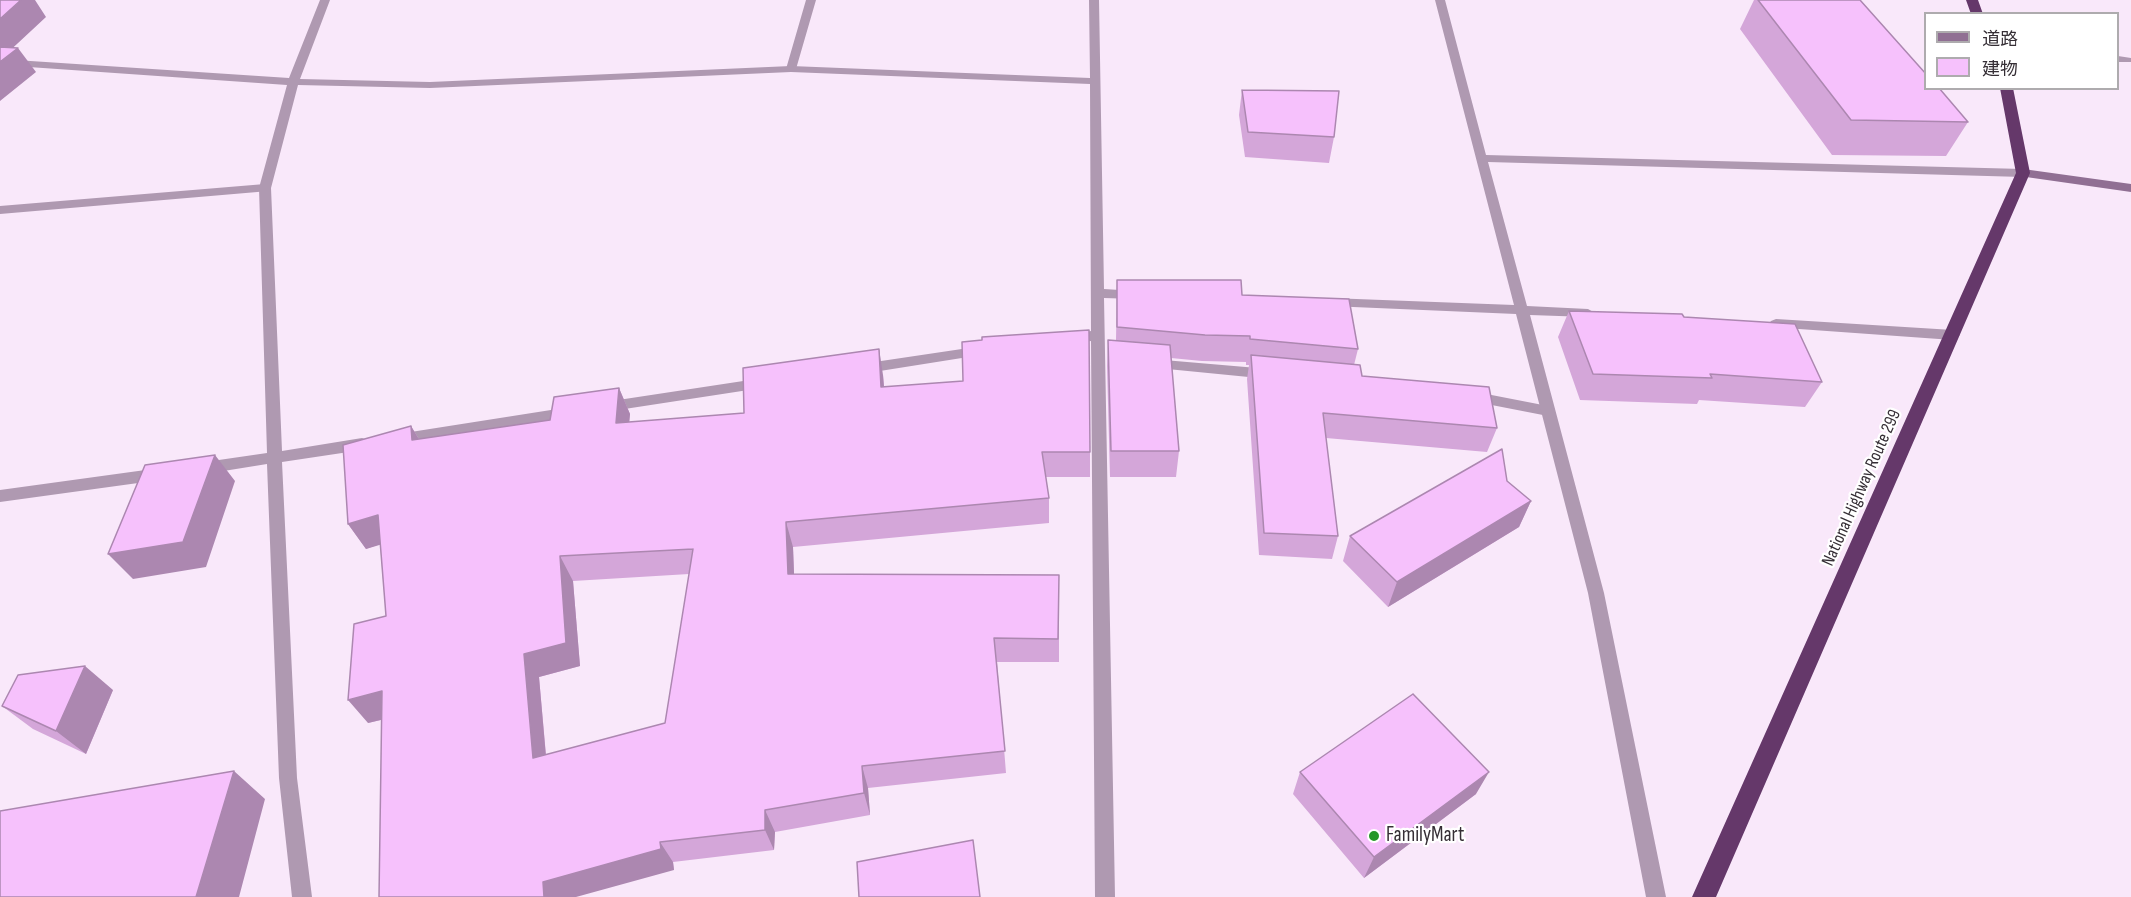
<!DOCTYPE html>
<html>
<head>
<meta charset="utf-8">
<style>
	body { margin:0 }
	#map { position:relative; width:2131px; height:897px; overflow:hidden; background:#f9e8fa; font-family:"Sofia Sans Condensed","Noto Sans JP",sans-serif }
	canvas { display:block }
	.legend { position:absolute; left:1924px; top:12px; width:195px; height:78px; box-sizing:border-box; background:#fff; border:2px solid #aeabae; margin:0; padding:8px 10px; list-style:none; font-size:18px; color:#352e35 }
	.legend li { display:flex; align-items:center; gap:12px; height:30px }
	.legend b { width:30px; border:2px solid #aeabae }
</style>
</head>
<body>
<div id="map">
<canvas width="2131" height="897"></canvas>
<ul class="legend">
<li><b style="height:8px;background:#906f93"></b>道路</li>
<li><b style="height:16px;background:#f6c1fc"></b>建物</li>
</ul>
</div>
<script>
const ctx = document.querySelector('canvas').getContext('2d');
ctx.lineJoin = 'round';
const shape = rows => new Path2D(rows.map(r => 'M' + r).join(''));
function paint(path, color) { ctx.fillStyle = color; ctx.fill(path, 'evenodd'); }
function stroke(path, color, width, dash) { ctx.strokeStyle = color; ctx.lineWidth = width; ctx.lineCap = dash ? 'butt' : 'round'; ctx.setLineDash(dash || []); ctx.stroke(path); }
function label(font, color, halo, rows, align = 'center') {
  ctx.font = font + ' "Sofia Sans Condensed",sans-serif'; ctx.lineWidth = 4.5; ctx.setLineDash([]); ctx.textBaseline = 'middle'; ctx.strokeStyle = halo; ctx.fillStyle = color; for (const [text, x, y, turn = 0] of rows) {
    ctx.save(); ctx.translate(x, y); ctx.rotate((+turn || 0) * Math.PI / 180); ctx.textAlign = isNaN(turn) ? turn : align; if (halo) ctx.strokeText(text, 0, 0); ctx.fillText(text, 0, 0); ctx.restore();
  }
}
const lane = shape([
	[806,0,816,0,796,69,791,72,786,69,806,0],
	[2118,56,2131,58,2131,62,2118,62,2118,56],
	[265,184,269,185,269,191,0,214,0,206,265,184],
	[1152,359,1269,369,1276,374,1269,379,1147,367,1145,364,1152,359],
	[1471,391,1548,406,1555,411,1548,416,1466,400,1464,396,1466,392,1471,391]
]);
const street = shape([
	[320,0,330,0,300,79,430,82,791,66,1090,78,1089,0,1099,0,1104,289,1135,291,1142,295,1135,299,1104,298,1115,897,1095,897,1091,341,1072,344,1065,339,1067,336,1091,331,1090,84,791,72,430,88,298,85,271,188,282,451,362,438,367,440,369,444,367,448,362,450,282,462,297,778,312,897,292,897,279,778,267,464,205,474,200,472,197,468,200,464,205,462,267,453,259,188,287,85,0,65,0,59,289,78,320,0],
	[1435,0,1445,0,1486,155,2023,169,2029,173,2023,177,1488,162,1527,306,1588,309,1595,313,1588,317,1530,315,1604,593,1666,897,1646,897,1588,593,1516,314,1330,306,1323,302,1330,298,1514,305,1435,0],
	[1776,319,1953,330,1960,335,1953,340,1771,327,1769,324,1771,321,1776,319],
	[982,346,987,348,989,351,987,354,861,374,854,369,861,364,982,346],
	[763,378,768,379,770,383,768,387,605,412,598,407,605,402,763,378],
	[570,407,577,412,570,417,398,444,393,443,391,439,393,435,398,434,570,407],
	[160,468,165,470,168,474,165,478,160,480,0,502,0,490,160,468]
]);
const secondary = shape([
	[2023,169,2131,184,2131,192,2019,176,2019,170,2023,169]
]);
const highway = shape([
	[1966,0,1978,0,1983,14,1971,14,1966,0],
	[2000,88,2013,88,2030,173,1716,897,1692,897,2016,173,2000,88]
]);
const wall = shape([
	[1754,0,1860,0,1968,122,1946,156,1832,155,1740,29],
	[1242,90,1334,137,1329,163,1245,157,1239,115],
	[1117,280,1242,295,1358,349,1354,365,1362,376,1497,428,1487,452,1326,438,1338,536,1332,559,1259,555,1247,379,1249,365,1246,365,1246,362,1202,361,1171,358,1179,451,1176,477,1110,477,1107,366,1108,340,1116,340],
	[1569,311,1684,317,1822,382,1805,407,1699,400,1697,404,1580,400,1558,337],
	[883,375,884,386,1090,452,1090,477,1046,477,1049,498,1049,523,793,547,794,574,1059,575,1059,662,997,662,1006,773,868,788,870,815,775,832,774,850,673,862,674,870,381,720,368,723,386,616,380,544,366,549,348,524,411,426,419,439,550,420,619,388,630,414,629,422,744,413],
	[689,574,665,723,546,755,539,677,580,666,573,581],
	[1531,501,1519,527,1388,607,1343,561,1350,536],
	[113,690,86,754,33,729,2,706],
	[1300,772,1476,794,1364,878,1293,794]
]);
const shadedWall = shape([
	[21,0,35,0,46,17,3,57,0,52,0,19],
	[18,48,36,72,0,101,0,62],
	[879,349,883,375,886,412,881,387],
	[619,388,630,414,627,448,616,423],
	[411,426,426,451,412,440],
	[215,455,235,481,206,567,133,579,108,554],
	[1531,501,1519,527,1388,607,1397,582],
	[378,515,396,540,366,549,348,524],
	[786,522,793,547,795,599,788,574],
	[560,556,573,581,580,666,539,677,548,780,533,758,524,654],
	[85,666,113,690,86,754,56,731],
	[382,691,401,715,368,723,348,700],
	[862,766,868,788,870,815,864,793],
	[234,771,265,799,239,897,196,897],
	[1489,772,1476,794,1364,878,1374,857],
	[765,810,775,832,774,850,765,830],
	[660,842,673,862,674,870,576,897,544,897,543,882]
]);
const building = shape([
	[0,0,21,0,0,19,0,0],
	[1758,0,1860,0,1926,74,1926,88,1939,88,1968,122,1851,120,1758,0],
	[0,47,18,48,0,62,0,47],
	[1242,90,1339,91,1334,137,1248,132,1242,90],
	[1117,280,1241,280,1242,295,1349,299,1358,349,1250,339,1250,336,1205,335,1117,327,1117,280],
	[1569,311,1682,314,1684,317,1795,324,1822,382,1710,374,1712,378,1593,374,1569,311],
	[1089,330,1090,452,1042,452,1049,498,786,522,788,574,1059,575,1058,639,994,638,1005,751,862,766,864,793,765,810,765,830,660,842,661,849,543,882,544,897,379,897,382,691,348,700,354,624,386,616,378,515,348,524,343,445,411,426,412,440,550,420,554,397,619,388,616,423,744,413,743,368,879,349,881,387,963,381,962,342,982,340,982,337,1089,330],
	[693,549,665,723,533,758,524,654,566,643,560,556,693,549],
	[1108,340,1170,345,1179,451,1111,451,1108,340],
	[1251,355,1360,365,1362,376,1489,387,1497,428,1323,413,1338,536,1264,533,1251,355],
	[1502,449,1507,481,1531,501,1397,582,1350,536,1502,449],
	[215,455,183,542,108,554,145,465,215,455],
	[85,666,56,731,2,706,18,675,85,666],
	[1413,694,1489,772,1374,857,1300,772,1413,694],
	[234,771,196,897,0,897,0,811,234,771],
	[973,840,980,897,859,897,857,862,973,840]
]);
const markers = [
	[1374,836,6,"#239726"]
];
const streetNames = [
	["National Highway Route 299",1862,488,-66]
];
const nearPoinames = [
	["FamilyMart",1386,836]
];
paint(lane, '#af99b1');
paint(street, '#af99b1');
paint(secondary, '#906f93');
paint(highway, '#65386a');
paint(wall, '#d4a6d9');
paint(shadedWall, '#ac87b0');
paint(building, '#f6c1fc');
stroke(building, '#ac87b0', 1.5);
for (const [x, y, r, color] of markers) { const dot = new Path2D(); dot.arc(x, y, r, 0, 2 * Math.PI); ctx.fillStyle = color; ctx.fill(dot); stroke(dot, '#fff', 2); }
label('18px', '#352e35', '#fff', streetNames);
label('21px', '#352e35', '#fff', nearPoinames, 'left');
</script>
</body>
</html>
